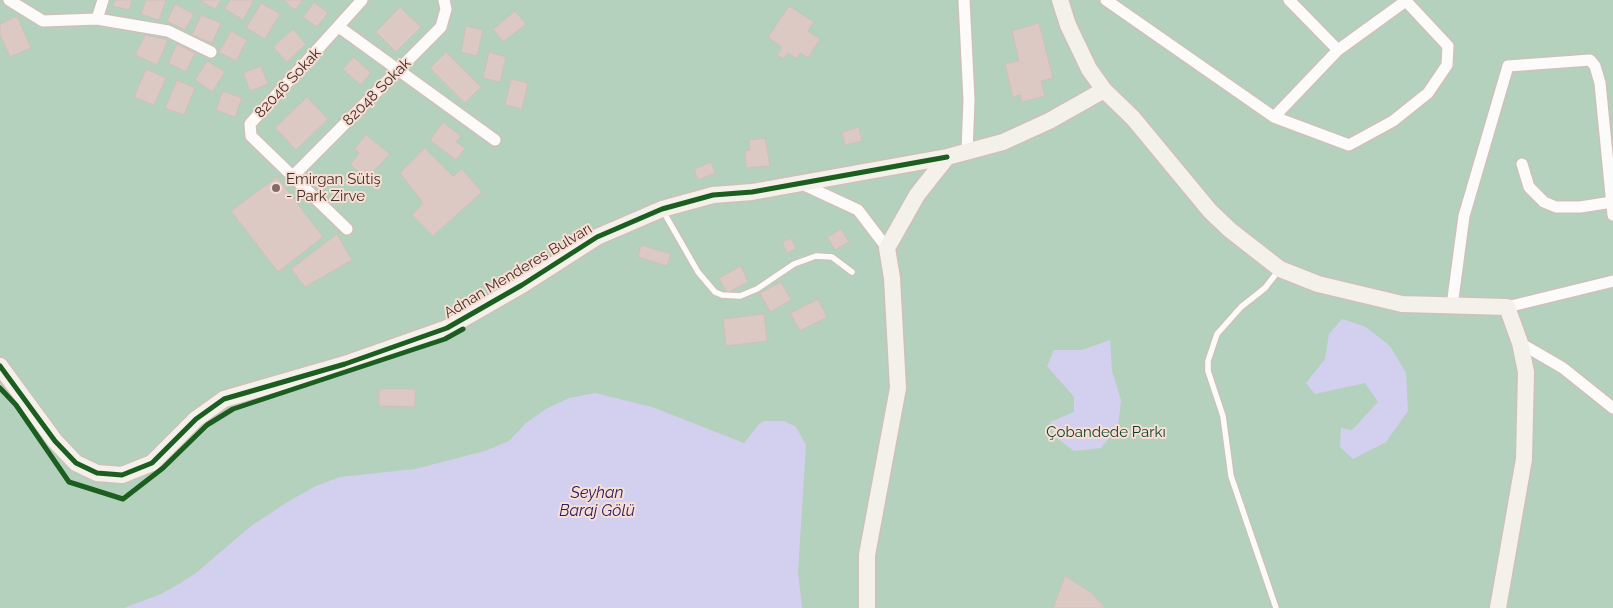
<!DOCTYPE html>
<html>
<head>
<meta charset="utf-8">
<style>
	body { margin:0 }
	canvas { display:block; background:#f1e2db }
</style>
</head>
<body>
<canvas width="1613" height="608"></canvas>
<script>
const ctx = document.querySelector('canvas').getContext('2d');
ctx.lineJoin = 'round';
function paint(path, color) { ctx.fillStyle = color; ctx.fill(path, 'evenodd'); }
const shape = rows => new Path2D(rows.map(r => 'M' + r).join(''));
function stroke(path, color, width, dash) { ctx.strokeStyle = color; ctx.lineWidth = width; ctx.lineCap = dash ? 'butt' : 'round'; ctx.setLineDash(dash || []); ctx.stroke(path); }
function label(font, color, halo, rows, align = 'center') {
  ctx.font = font + ' Raleway,sans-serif'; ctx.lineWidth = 4; ctx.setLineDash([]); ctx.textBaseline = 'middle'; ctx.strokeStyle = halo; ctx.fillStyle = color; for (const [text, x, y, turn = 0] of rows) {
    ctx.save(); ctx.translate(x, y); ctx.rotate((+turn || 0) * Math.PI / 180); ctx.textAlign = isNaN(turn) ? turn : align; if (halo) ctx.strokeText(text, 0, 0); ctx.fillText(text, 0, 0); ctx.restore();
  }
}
const green = shape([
	[0,0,1613,0,1613,608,0,608]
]);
const water = shape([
	[1342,319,1366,327,1390,346,1406,373,1408,411,1386,442,1353,459,1340,447,1341,428,1352,430,1378,402,1365,383,1315,394,1306,383,1325,359,1329,334],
	[1110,340,1112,371,1121,400,1118,427,1101,448,1074,451,1054,436,1050,422,1074,412,1074,397,1047,366,1054,350,1082,350],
	[595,393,652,407,744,443,759,424,764,421,784,421,796,427,806,445,798,572,802,608,124,608,161,594,179,584,196,573,251,526,289,501,316,486,340,477,415,469,485,451,509,441,526,423,546,409,569,398]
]);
const building = shape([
	[115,0,132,0,129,10,113,6,115,0],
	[146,0,166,0,159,20,141,14,146,0],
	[199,0,221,0,215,9,199,0],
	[230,0,254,0,243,20,225,9,230,0],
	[283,0,303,0,295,10,283,0],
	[314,2,328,13,317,27,303,17,314,2],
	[261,3,280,14,265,39,246,28,261,3],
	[175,4,194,14,185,30,167,21,175,4],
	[789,6,814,22,808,31,820,39,808,58,800,53,797,59,788,53,784,59,777,55,782,47,768,37,789,6],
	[400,7,421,27,396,52,376,32,400,7],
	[515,11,526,24,503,42,493,29,515,11],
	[201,15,221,23,212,43,192,35,201,15],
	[17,16,31,48,10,57,0,35,0,24,17,16],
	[1039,23,1053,78,1041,81,1045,96,1022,102,1020,95,1013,97,1005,64,1019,61,1012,31,1039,23],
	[466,26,483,30,477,56,461,52,466,26],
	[293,29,306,44,287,62,273,47,293,29],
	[231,31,247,40,236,61,219,52,231,31],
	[145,35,168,40,157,65,135,55,145,35],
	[177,44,195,53,186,72,168,63,177,44],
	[446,52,481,87,465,103,430,68,446,52],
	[489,52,506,57,500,82,483,78,489,52],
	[354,57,371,73,360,85,343,69,354,57],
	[207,61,225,72,212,92,195,80,207,61],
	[261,66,268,84,250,91,243,73,261,66],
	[146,69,166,78,154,105,134,97,146,69],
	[511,79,528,83,522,109,505,105,511,79],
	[177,80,195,88,184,115,165,108,177,80],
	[223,91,242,98,235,117,216,110,223,91],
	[307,97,328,119,296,150,275,128,307,97],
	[443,122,461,136,456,142,465,148,456,160,430,140,443,122],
	[859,127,862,141,845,145,842,132,859,127],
	[366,135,390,154,367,178,350,165,359,153,354,149,366,135],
	[765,138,770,166,746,168,745,151,750,150,749,140,765,138],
	[425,148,453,176,462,169,482,192,433,236,412,215,423,203,400,173,425,148],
	[711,162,715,173,698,180,694,169,711,162],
	[277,177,323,237,278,272,231,211,277,177],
	[841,229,849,242,835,250,827,237,841,229],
	[337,234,352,260,305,287,291,269,337,234],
	[791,238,796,249,787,253,782,242,791,238],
	[641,245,671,254,667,266,638,257,641,245],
	[741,266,748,282,727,293,719,278,741,266],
	[781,282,791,300,770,312,760,293,781,282],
	[818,299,827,317,800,331,790,313,818,299],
	[764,314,767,341,726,346,723,319,764,314],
	[379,389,415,389,415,407,379,406,379,389],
	[1065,576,1092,593,1105,608,1053,608,1065,576]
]);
const lane = shape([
	[663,211,698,272,715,292,722,295,740,296,757,289,794,264,816,256,832,257,852,272],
	[1276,608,1231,476,1223,416,1208,371,1208,361,1217,334,1241,307,1265,288,1279,270]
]);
const street = shape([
	[9,0,43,21,97,19,168,31,211,52],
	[964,0,969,100,967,151],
	[1106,0,1274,117,1349,145,1393,121,1428,93,1447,65,1448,46,1405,0],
	[1289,0,1338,50],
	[97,19,103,0],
	[339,27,495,140],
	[1274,117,1338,50,1407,0],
	[1522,164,1529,187,1544,202,1556,207,1580,207,1612,202],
	[293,176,441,27,446,9,444,0],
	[802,184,858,210,887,248],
	[347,229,251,136,250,124,362,0],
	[1452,306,1464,216,1508,66,1590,60,1595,66,1600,83,1613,215],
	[1507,307,1613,281],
	[1520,343,1563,368,1613,408]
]);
const secondary = shape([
	[1060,0,1068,25,1089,69,1104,90,1133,118,1210,211,1230,230,1280,269,1318,284,1402,304,1507,307,1520,343,1526,372,1524,459,1498,608],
	[0,366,55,441,76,463,97,473,122,475,152,463,196,419,224,399,345,364,447,328,522,285,597,237,662,209,713,195,752,192,947,157,1003,142,1049,121,1104,90],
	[867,608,867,555,898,388,892,278,887,248,917,195,947,157]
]);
const cycleway = shape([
	[0,366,55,441,76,463,97,473,122,475,152,463,196,419,224,399,345,364,447,328,522,285,597,237,662,209,713,195,752,192,947,157],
	[0,388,16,405,69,482,123,499,163,468,207,425,233,409,445,339,463,329]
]);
const markers = [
	[276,188,5,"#7f6e67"]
];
const streetNames = [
	["82046 Sokak",288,83,-47],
	["82048 Sokak",377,92,-45],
	["Adnan Menderes Bulvarı",518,271,-31]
];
const poiNames = [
	["Emirgan Sütiş",286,179],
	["- Park Zirve",286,196]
];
const parkNames = [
	["Çobandede Parkı",1106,432]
];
const waterNames = [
	["Seyhan",597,493],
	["Baraj Gölü",597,511]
];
paint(green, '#b4d1bd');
paint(water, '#d3d0ef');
paint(building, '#ddc9c4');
stroke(building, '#cfc0bc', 1);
stroke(lane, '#cfc0b9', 8);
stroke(street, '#cfc0b9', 14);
stroke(secondary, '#cfc0b9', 19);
stroke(lane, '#fdfbfa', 5.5);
stroke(street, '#fdfbfa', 11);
stroke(secondary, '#f4f0ea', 16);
stroke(cycleway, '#1b5e20', 5);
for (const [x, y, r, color] of markers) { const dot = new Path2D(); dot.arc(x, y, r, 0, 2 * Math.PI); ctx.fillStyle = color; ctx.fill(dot); stroke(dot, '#f9ded3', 2); }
label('15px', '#413029', '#f9ded3', streetNames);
label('15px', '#413029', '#f9ded3', poiNames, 'left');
label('15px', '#043e2a', '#f9ded3', parkNames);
label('italic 16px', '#292062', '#f9ded3', waterNames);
</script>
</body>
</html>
